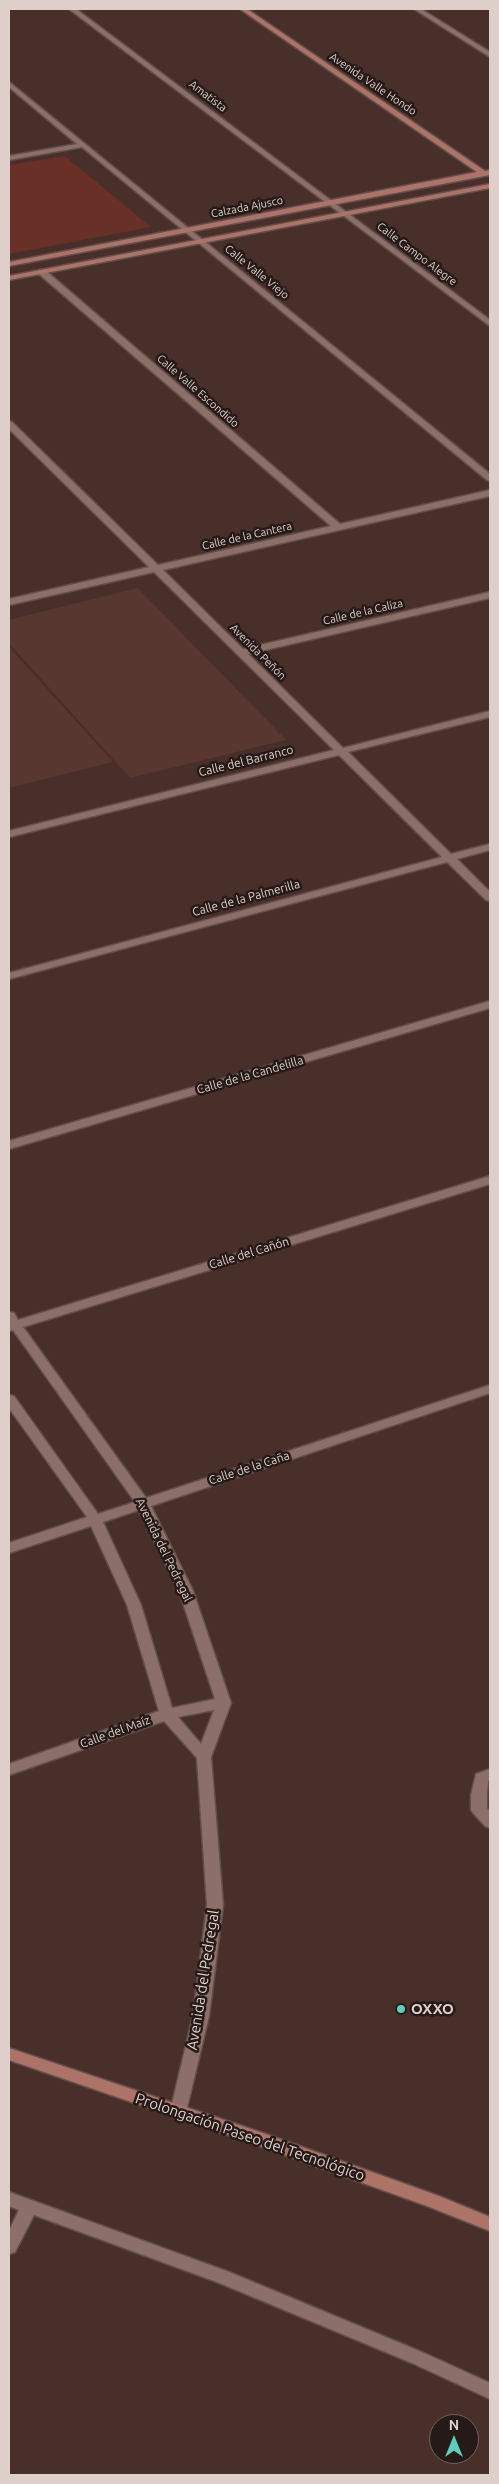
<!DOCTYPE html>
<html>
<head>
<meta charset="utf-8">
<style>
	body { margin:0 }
	#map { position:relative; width:499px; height:2484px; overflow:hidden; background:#482f2a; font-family:Ubuntu,sans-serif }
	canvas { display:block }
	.frame { position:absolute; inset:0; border:10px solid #dfcfcb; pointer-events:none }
	.north { position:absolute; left:429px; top:2414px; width:50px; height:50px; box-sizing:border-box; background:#261a18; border:1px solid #706260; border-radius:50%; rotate:0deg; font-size:14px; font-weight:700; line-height:20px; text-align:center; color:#dfcfcb }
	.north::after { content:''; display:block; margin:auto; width:18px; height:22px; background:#5bcebc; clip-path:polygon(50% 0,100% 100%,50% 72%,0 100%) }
</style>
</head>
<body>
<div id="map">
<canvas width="499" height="2484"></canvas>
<div class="frame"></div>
<div class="north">N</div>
</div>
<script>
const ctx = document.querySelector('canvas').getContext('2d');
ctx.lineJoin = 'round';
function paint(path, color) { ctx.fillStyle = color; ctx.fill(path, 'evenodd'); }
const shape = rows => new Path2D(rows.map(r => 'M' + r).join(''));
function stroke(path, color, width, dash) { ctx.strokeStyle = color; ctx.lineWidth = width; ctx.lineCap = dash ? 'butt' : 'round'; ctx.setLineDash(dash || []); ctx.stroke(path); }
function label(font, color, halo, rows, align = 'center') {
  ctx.font = font + ' Ubuntu,sans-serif'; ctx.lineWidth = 5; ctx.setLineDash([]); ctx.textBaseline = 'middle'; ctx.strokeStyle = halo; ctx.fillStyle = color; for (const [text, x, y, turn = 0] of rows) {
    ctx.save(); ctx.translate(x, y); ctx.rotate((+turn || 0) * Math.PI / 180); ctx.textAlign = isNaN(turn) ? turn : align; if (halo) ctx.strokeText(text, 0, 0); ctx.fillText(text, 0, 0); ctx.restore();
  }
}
const built = shape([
	[138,588,286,740,130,778,9,643,9,620],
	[9,647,113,762,9,788]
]);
const green = shape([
	[65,156,151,227,9,254,9,165]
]);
const street = shape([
	[69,9,76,9,490,320,490,326,69,9],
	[414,9,421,9,490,52,490,57,414,9],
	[9,82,490,474,490,481,487,480,82,147,9,160,9,156,77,144,9,87,9,82],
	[39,270,45,270,340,524,490,490,490,496,163,570,243,649,490,592,490,598,248,654,343,748,490,711,490,717,348,752,451,854,490,844,490,850,457,859,490,892,490,901,486,900,447,862,9,979,9,973,442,857,339,755,9,837,9,831,334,750,154,572,9,605,9,599,149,567,9,429,9,421,12,422,158,565,331,526,39,274,39,270],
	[490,1001,490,1008,9,1149,9,1141,490,1001],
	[490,1176,490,1184,23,1327,146,1498,490,1385,490,1393,151,1506,193,1591,231,1703,211,1757,223,1905,209,2016,186,2112,184,2117,178,2119,172,2117,170,2112,193,2016,207,1905,197,1758,164,1721,9,1775,9,1764,159,1711,127,1605,91,1526,9,1553,9,1543,87,1517,9,1408,9,1395,14,1396,98,1514,135,1502,13,1330,9,1331,9,1312,14,1313,18,1320,490,1176],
	[139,1510,179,1591,215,1699,172,1708,141,1605,103,1522,139,1510],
	[214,1710,201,1744,178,1717,214,1710],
	[490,1769,490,1780,488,1781,487,1795,487,1808,490,1812,490,1828,485,1826,474,1814,471,1810,471,1795,476,1774,490,1769],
	[9,2192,229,2272,424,2353,490,2383,490,2399,412,2363,217,2282,34,2215,15,2252,9,2254,9,2231,19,2210,9,2206,9,2192]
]);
const secondary = shape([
	[240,9,247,9,485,171,490,170,490,175,9,266,9,262,477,172,240,9],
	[490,184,490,188,9,280,9,276,490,184],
	[9,2048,263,2133,439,2196,490,2217,490,2231,427,2206,251,2143,9,2060,9,2048]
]);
const markers = [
	[401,2009,5,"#5bcebc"]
];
const farStreetnames = [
	["Avenida Valle Hondo",373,84,34],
	["Amatista",208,96,37],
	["Calzada Ajusco",247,207,-11],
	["Calle Campo Alegre",417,254,37],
	["Calle Valle Viejo",257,272,39],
	["Calle Valle Escondido",198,391,41],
	["Calle de la Cantera",247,536,-13],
	["Calle de la Caliza",363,612,-13],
	["Avenida Peñón",258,652,45]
];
const streetNames = [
	["Calle del Barranco",246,761,-14],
	["Calle de la Palmerilla",246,898,-15],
	["Calle de la Candelilla",250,1075,-16],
	["Calle del Cañón",249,1253,-17],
	["Calle de la Caña",249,1468,-18],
	["Avenida del Pedregal",164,1550,64],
	["Calle del Maíz",115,1732,-20]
];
const nearStreetnames = [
	["Avenida del Pedregal",203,1980,-81],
	["Prolongación Paseo del Tecnológico",250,2137,19]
];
const nearPoinames = [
	["OXXO",411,2009]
];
paint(built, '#573730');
paint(green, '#683026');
stroke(street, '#624e4a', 3);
stroke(secondary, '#624e4a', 3);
paint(street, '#8c6f69');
paint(secondary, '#ad7368');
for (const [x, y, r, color] of markers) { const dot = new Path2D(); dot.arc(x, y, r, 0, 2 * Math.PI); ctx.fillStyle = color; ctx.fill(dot); stroke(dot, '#261a18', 2); }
label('11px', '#dfcfcb', '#261a18', farStreetnames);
label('12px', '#dfcfcb', '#261a18', streetNames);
label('15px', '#dfcfcb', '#261a18', nearStreetnames);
label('bold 15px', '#dfcfcb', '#261a18', nearPoinames, 'left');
</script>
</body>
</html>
